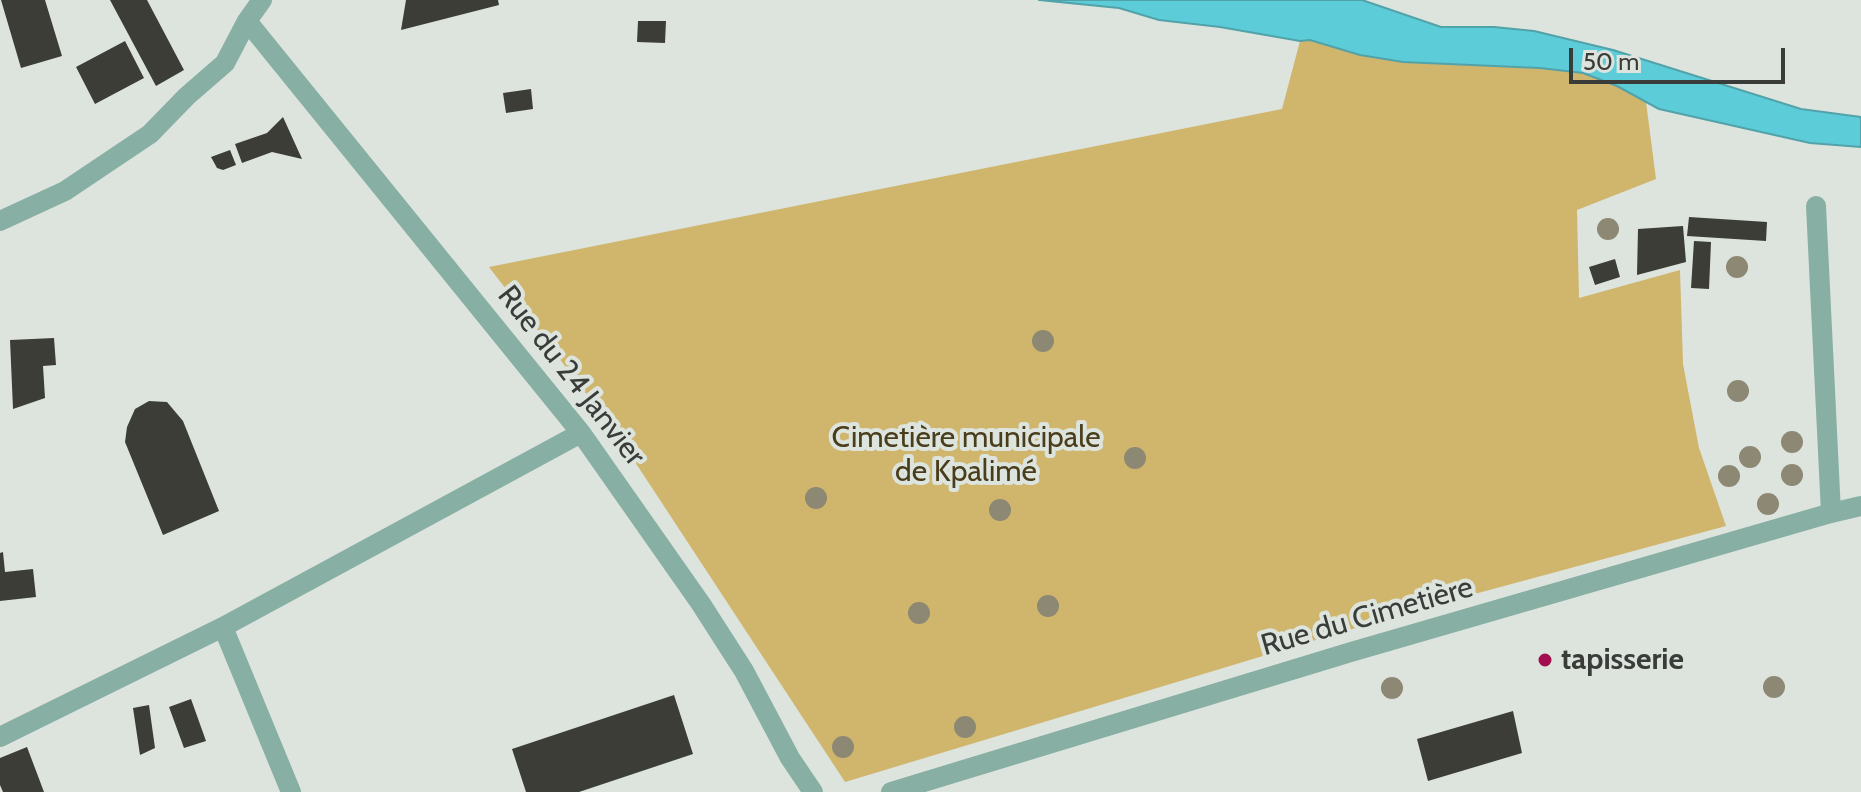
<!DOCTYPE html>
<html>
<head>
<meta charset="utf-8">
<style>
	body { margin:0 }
	#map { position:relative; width:1861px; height:792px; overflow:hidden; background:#dde4de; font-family:Cabin,sans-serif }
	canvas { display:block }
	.scale { position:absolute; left:1569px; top:48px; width:216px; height:36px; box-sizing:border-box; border:4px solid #3a3c3a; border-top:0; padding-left:10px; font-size:24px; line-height:28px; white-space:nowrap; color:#3a3c3a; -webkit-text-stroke:6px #dde4de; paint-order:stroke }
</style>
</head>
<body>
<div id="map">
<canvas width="1861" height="792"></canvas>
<div class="scale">50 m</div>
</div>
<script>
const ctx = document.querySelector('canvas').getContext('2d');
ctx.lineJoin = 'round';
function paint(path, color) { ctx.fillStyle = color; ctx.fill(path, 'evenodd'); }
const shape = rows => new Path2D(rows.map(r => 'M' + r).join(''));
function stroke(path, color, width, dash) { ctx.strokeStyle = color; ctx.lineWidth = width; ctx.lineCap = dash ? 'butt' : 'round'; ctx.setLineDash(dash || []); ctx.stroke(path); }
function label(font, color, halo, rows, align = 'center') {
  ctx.font = font + ' Cabin,sans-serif'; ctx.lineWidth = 8; ctx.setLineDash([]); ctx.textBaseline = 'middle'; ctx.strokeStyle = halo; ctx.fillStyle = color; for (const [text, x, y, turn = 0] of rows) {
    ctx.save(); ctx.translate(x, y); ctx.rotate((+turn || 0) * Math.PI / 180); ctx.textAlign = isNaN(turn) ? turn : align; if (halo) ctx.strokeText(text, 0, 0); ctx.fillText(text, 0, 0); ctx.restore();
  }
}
const green = shape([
	[1310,40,1360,55,1400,61,1540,68,1583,73,1617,86,1646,102,1656,179,1577,210,1579,298,1680,270,1683,364,1699,448,1726,526,1419,609,845,782,614,430,489,267,1282,109,1300,41]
]);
const water = shape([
	[1039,0,1362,0,1441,27,1494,27,1534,31,1613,50,1801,109,1861,117,1861,147,1810,143,1659,109,1617,86,1583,73,1540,68,1403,62,1360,55,1310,40,1300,41,1220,27,1159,20,1119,8,1039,0]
]);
const building = shape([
	[1,0,45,0,62,56,21,68],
	[110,0,147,0,184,70,156,86],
	[406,0,498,0,499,5,401,30],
	[638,21,666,21,665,43,637,42],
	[125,41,144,78,95,104,76,67],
	[531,89,533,109,506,113,503,93],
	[283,117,302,159,272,152,242,163,235,144,267,133],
	[230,150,236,165,223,170,217,168,211,157],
	[1689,217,1767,222,1766,241,1687,236],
	[1683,226,1686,262,1637,275,1638,229],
	[1694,241,1711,242,1709,289,1691,288],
	[1615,259,1620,277,1595,285,1589,267],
	[54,338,56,365,43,366,45,398,13,409,10,340],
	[149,401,167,402,183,421,219,511,163,535,125,442,127,427,135,409],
	[3,552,5,572,33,569,36,597,0,601,0,553],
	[674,695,693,754,579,792,526,792,512,749],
	[191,699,206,741,184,748,169,707],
	[149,705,155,748,140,755,133,708],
	[1513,711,1522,753,1428,781,1417,739],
	[27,747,44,792,3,792,0,785,0,758]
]);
const street = shape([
	[247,21,581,433,701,604,744,671,790,758,813,792],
	[1816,206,1831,513],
	[0,221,65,191,150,134,187,96,225,63,247,21,262,0],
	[223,627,291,792],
	[0,737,223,627,581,433],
	[891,792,1351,652,1831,513,1861,506]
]);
const trees = [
	[1608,229],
	[1737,267],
	[1043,341],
	[1738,391],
	[1792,442],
	[1750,457],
	[1135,458],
	[1792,475],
	[1729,476],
	[816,498],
	[1768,504],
	[1000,510],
	[1048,606],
	[919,613],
	[1774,687],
	[1392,688],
	[965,727],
	[843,747]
];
const markers = [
	[1545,660,8,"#a20e4f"]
];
const streetNames = [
	["Rue du 24 Janvier",571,376,52],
	["Rue du Cimetière",1367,617,-16]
];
const parkNames = [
	["Cimetière municipale",966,438],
	["de Kpalimé",966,472]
];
const poiNames = [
	["tapisserie",1561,660]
];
paint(green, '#d0b56d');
paint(water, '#5ccdd8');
stroke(water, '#52a2a9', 2);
paint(building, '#3b3d36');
stroke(street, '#87afa4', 20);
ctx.fillStyle = '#8c8873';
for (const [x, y] of trees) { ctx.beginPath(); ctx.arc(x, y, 11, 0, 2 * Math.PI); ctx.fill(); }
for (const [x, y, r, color] of markers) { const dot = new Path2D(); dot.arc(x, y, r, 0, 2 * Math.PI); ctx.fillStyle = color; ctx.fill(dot); stroke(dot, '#dde4de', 3); }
label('30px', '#3a3c3a', '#dde4de', streetNames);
label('30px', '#493d1b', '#dde4de', parkNames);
label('bold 30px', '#3a3c3a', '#dde4de', poiNames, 'left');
</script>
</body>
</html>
